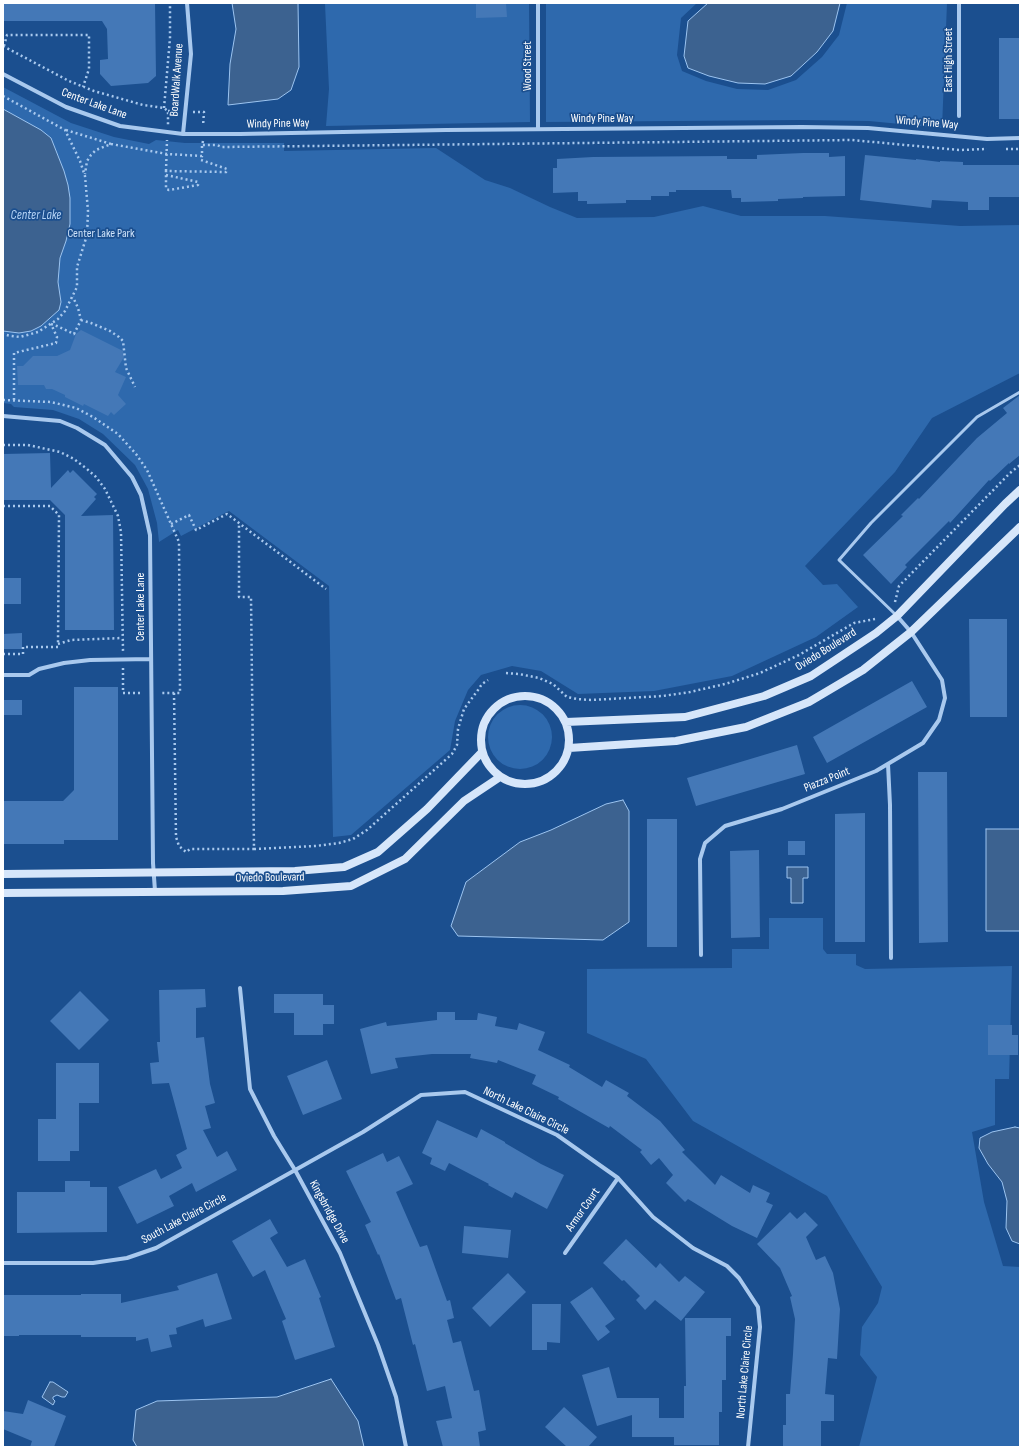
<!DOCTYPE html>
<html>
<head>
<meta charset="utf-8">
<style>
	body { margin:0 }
	#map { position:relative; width:1023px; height:1450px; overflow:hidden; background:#1b4f8f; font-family:"Sofia Sans Condensed",sans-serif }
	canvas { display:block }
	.frame { position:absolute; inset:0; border:4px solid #fff; pointer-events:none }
</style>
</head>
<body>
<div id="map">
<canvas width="1023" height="1450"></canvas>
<div class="frame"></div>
</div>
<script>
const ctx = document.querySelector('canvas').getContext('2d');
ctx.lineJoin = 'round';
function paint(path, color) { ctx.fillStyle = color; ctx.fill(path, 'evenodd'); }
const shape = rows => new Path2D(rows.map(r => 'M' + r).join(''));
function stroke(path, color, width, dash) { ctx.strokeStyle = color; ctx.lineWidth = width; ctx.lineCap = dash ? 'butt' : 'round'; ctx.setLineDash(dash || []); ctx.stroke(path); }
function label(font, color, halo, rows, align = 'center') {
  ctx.font = font + ' "Sofia Sans Condensed",sans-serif'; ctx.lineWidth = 3.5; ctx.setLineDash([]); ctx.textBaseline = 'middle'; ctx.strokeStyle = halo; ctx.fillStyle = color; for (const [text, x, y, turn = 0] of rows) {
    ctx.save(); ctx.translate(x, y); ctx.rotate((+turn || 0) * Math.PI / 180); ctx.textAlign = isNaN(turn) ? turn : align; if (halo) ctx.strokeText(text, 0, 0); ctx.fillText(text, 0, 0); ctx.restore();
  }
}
const green = shape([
	[334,3,529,3,530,122,326,126,329,89,325,4],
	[546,3,697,3,681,18,677,55,682,71,706,81,737,89,768,90,796,80,822,57,839,35,847,3,947,3,942,128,869,121,802,120,546,122],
	[3,87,71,123,114,137,149,144,156,140,185,143,284,143,284,151,436,148,485,180,510,188,550,207,577,218,654,217,703,206,741,216,825,216,960,226,1020,225,1020,373,932,418,895,472,805,566,823,585,837,584,858,607,816,637,732,676,654,691,578,694,541,671,512,666,481,675,468,690,455,721,450,750,351,835,333,837,329,586,229,511,181,536,178,530,159,542,157,523,148,489,135,465,103,434,79,419,53,410,14,407,11,404,3,403],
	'488 737a32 32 0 1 1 64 0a32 32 0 1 1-64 0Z',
	[769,918,823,918,823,949,827,954,856,954,856,965,865,969,1012,966,1009,1079,995,1079,995,1125,972,1132,984,1202,1003,1266,1020,1267,1020,1447,859,1447,877,1377,860,1355,862,1327,878,1303,882,1287,827,1196,693,1121,646,1059,587,1033,587,969,732,968,732,949,769,949]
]);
const water = shape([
	[232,3,298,3,299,67,291,90,278,99,228,105,230,64,236,29,232,3],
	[708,3,840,3,833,31,817,52,791,76,765,84,738,83,709,76,688,68,684,56,688,21,708,3],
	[3,109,41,130,51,138,64,171,68,185,70,198,70,224,66,241,60,258,58,282,61,302,59,310,41,326,31,331,19,333,3,331,3,109],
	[623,800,629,811,629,922,603,940,458,936,451,926,466,882,520,842,551,830,606,804,623,800],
	[986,829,1020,829,1020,931,986,931,986,829],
	[787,867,808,867,808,878,803,878,803,903,791,903,791,878,787,878,787,867],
	[1015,1127,1020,1128,1020,1244,1012,1241,1006,1228,1007,1201,1002,1182,988,1164,979,1148,980,1138,992,1132,1015,1127],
	[331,1379,358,1421,364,1447,137,1447,133,1440,136,1410,157,1401,277,1397,331,1379],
	[50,1382,53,1382,68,1392,65,1397,62,1397,57,1395,53,1397,53,1399,55,1401,53,1405,42,1397,50,1382]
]);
const building = shape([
	[3,3,155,3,156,76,148,83,111,86,100,74,100,60,108,59,107,29,102,21,3,21],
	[476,3,506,3,507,17,476,18],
	[999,38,1020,38,1020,119,999,119],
	[803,153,829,153,829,157,845,156,845,196,803,197,803,198,778,199,778,201,741,202,741,198,732,198,731,190,676,190,676,192,669,192,669,196,651,196,651,200,626,200,626,203,587,204,587,201,578,201,578,192,553,193,553,168,557,168,557,159,593,157,727,156,727,159,757,159,757,155],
	[865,155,916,160,916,159,940,162,940,161,963,162,963,165,1020,165,1020,197,989,197,989,210,968,210,968,202,932,200,931,208,860,200],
	[81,330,123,351,124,357,115,372,126,377,118,395,126,404,114,415,111,412,108,416,84,404,83,406,65,397,65,395,52,389,46,389,44,385,18,385,17,366,23,366,33,356,57,356,70,350,76,334],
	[1020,395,1020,455,1009,464,1009,463,990,481,989,480,950,523,949,521,905,565,907,567,891,584,863,555,903,516,901,515,918,498,919,499,977,438,1007,413,1003,408],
	[50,453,51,488,68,470,70,473,73,470,97,494,94,497,96,499,81,516,113,515,114,630,65,630,65,515,50,500,3,500,3,454],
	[3,578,21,578,21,604,3,604],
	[969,619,1007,619,1007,717,970,717],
	[22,633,22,649,3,649,3,634],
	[912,681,927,707,827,763,813,737],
	[74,687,118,687,118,840,64,840,64,844,3,844,3,801,63,801,74,790],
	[3,700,22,700,22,715,3,715],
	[797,745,805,774,696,806,687,778],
	[918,772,947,772,948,942,919,943],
	[865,813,865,942,835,942,835,814],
	[647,819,677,819,677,947,647,947],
	[788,841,805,841,805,855,788,855],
	[759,850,760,937,731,938,730,851],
	[205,989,206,1007,196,1008,196,1038,204,1037,210,1084,215,1103,205,1106,211,1128,203,1130,217,1157,227,1151,237,1170,196,1192,192,1183,169,1196,174,1206,137,1224,118,1187,156,1169,161,1179,182,1168,176,1155,187,1149,169,1083,152,1084,150,1063,159,1062,157,1042,160,1042,159,990],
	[80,991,109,1020,79,1050,50,1021],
	[274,994,323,994,323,1005,334,1005,334,1024,323,1024,323,1035,294,1035,294,1013,274,1013],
	[437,1012,455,1012,455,1020,477,1020,478,1013,497,1017,495,1026,517,1030,519,1023,545,1032,538,1050,570,1065,569,1067,602,1087,606,1080,629,1093,627,1096,660,1121,685,1150,682,1152,715,1185,721,1175,750,1193,753,1185,770,1193,766,1202,773,1205,757,1238,732,1226,688,1199,685,1202,666,1183,673,1175,659,1158,651,1165,640,1152,642,1150,610,1126,609,1128,558,1099,559,1097,532,1084,536,1075,498,1060,497,1063,470,1058,471,1054,432,1054,395,1058,398,1068,371,1074,360,1029,386,1022,387,1026,437,1020],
	[988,1025,1012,1025,1012,1035,1018,1035,1018,1055,988,1055],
	[327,1060,342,1099,303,1115,287,1076],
	[56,1063,99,1063,99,1103,79,1103,79,1151,70,1151,70,1161,38,1161,38,1119,56,1119],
	[437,1120,477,1138,481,1129,505,1142,505,1143,541,1164,564,1175,547,1209,515,1192,512,1198,488,1185,489,1184,449,1163,445,1171,430,1164,432,1158,422,1153],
	[383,1153,387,1162,399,1156,413,1184,396,1192,420,1247,427,1245,447,1301,450,1300,454,1318,447,1320,453,1343,461,1341,474,1391,479,1390,486,1430,478,1432,480,1447,443,1447,436,1421,452,1418,445,1386,427,1391,415,1344,413,1345,401,1298,396,1300,379,1254,378,1255,365,1225,371,1222,346,1171],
	[65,1181,90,1181,90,1187,107,1187,107,1232,17,1233,17,1192,65,1192],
	[790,1212,797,1219,805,1212,818,1225,806,1237,816,1260,825,1256,833,1273,840,1309,837,1359,828,1358,825,1394,834,1395,834,1421,821,1421,821,1447,783,1447,783,1425,786,1425,786,1394,790,1394,793,1354,795,1319,790,1297,792,1296,780,1268,757,1244],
	[270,1219,278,1233,270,1238,287,1267,305,1259,321,1297,319,1298,335,1347,295,1360,282,1321,286,1319,265,1270,253,1277,232,1241],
	[464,1226,511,1230,508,1258,462,1253],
	[626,1239,656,1268,660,1263,679,1282,685,1276,705,1292,681,1321,655,1300,645,1310,636,1300,640,1296,624,1280,622,1281,603,1263],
	[217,1273,232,1319,205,1327,203,1319,176,1328,177,1334,169,1335,172,1347,151,1352,148,1338,136,1341,136,1337,81,1337,81,1335,19,1335,19,1336,3,1336,3,1295,81,1295,81,1294,121,1294,121,1303,179,1290,177,1286],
	[508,1273,526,1292,490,1327,472,1308],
	[592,1287,615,1319,605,1326,610,1332,598,1341,570,1302],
	[532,1304,561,1304,560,1343,547,1342,547,1350,532,1350],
	[685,1318,731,1318,731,1336,726,1336,726,1380,722,1380,722,1412,719,1412,719,1445,674,1445,674,1437,632,1437,632,1415,597,1426,582,1375,609,1367,617,1398,659,1398,659,1418,684,1418,684,1386,686,1386],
	[28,1400,66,1416,54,1447,30,1447,32,1441,3,1429,3,1411,23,1414],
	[564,1407,597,1437,588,1447,567,1447,545,1427]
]);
const path = shape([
	[3,46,69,81,94,91,143,105,164,108,168,111,168,125],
	[4,46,7,35,89,35,89,69,83,87],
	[3,96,65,130,80,161,85,176,88,211,87,235,77,267,77,287,65,311,58,319,38,332,20,337,11,336,3,334],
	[164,108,170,38,170,3],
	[168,111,178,111],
	[193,112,204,112,203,126],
	[66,130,111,144,96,150,91,155,87,161,85,174],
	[203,141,202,145,217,145,222,147,852,140,959,150,987,149],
	[111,144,167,154,202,156,202,145],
	[1006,149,1020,149],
	[166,171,167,140],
	[166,175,198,182,198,185,169,190,166,189,166,171,226,172,227,169,201,160,202,156],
	[81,320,91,323,110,331,119,337,123,341,126,368,135,387],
	[51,324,57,326,74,334,81,320,78,308,73,297],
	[3,400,51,402,76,408,93,417,118,434,136,454,147,470,179,542,180,693,160,693],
	[14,400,14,353,56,343,57,337,51,324],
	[3,445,28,445,60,452,74,459,87,469,96,477,105,489,118,516,121,532,123,651],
	[3,506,50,506,59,515,58,644],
	[171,524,189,515,196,530,227,514,326,589],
	[895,602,899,586,1010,473,1020,465],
	[3,654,23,654,23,647,58,647,58,644,71,640,122,638],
	[123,668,123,693,143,693],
	[506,673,519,674,539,678,553,684,567,697,577,699,591,700,663,696,690,692,725,684,760,673,799,655,854,623,875,619],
	[174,693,176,837,179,846,186,852,190,849,254,849,251,597,239,597,239,523],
	[254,849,316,846,339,843,353,839,367,830,452,754,457,745,458,729,464,709,478,690,482,684,488,680]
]);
const lane = shape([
	[896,615,839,560,871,523,977,417,1020,392]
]);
const street = shape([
	[538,3,538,129],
	[959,3,959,116],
	[3,74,66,107,120,126,183,134,240,134,446,130,802,127,868,128,987,139,1020,138],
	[183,134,191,54,187,3],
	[3,416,60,421,77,428,105,445,132,477,141,495,150,535,153,863,155,891],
	[3,675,29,675,39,669,64,663,90,660,151,659],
	[888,764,890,805,891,958],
	[701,955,700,859,705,843,725,826,782,809,876,771,923,743,939,720,945,698,942,680,911,632,897,616],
	[240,988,250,1089,274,1136,295,1170,340,1253,378,1345,396,1397,406,1447],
	[565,1253,618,1178],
	[3,1263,93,1263,127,1258,156,1248,363,1132,421,1095,465,1092,557,1135,618,1178,653,1217,693,1248,727,1266,739,1278,758,1307,760,1327,748,1447]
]);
const secondary = shape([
	'481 740a44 44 0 1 1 88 0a44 44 0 1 1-88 0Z',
	[566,722,685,717,764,696,811,676,876,633,897,616,1005,504,1020,490],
	[569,748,676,741,746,727,809,702,863,670,911,632,1020,527],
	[3,874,295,871,344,867,378,852,427,809,482,752],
	[3,893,283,891,351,886,405,859,464,801,500,777]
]);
const streetNames = [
	["East High Street",949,60,-90],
	["Wood Street",528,66,-90],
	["BoardWalk Avenue",177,80,-86],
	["Center Lake Lane",94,104,20],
	["Windy Pine Way",602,119],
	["Windy Pine Way",927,123,5],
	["Windy Pine Way",278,124,-1],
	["Center Lake Lane",141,607,-90],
	["Oviedo Boulevard",826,650,-32],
	["Piazza Point",827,780,-22],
	["Oviedo Boulevard",270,878,-1],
	["North Lake Claire Circle",526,1111,26],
	["Armor Court",583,1210,-55],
	["Kingsbridge Drive",329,1212,61],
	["South Lake Claire Circle",184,1219,-28],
	["North Lake Claire Circle",745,1372,-85]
];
const parkNames = [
	["Center Lake Park",101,234]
];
const waterNames = [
	["Center Lake",36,216]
];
paint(green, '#2e69ad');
paint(water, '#3c6290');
stroke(water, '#9cc4f0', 1);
paint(building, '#4478b7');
stroke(path, '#a9c9ee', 2.5, [2, 3]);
stroke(lane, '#a9c9ee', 3);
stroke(street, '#a9c9ee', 4);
stroke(secondary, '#d6e6fa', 8);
label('12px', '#fff', '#1b4f8f', streetNames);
label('12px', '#cfe3fa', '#1b4f8f', parkNames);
label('italic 13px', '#b5d3f5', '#1b4f8f', waterNames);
</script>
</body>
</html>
